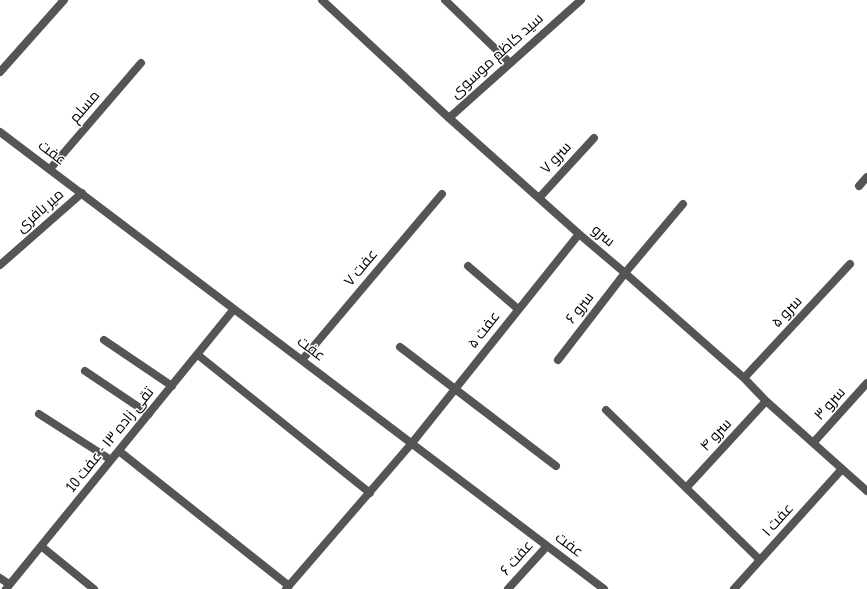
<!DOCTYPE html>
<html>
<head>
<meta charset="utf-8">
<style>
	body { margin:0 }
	canvas { display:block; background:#fff }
</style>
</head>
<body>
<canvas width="867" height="589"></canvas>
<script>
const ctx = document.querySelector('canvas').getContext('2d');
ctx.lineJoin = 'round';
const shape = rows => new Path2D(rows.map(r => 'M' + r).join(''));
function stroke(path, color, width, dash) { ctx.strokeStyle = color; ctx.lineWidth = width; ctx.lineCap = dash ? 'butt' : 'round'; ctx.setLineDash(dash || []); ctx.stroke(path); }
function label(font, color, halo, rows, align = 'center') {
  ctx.font = font + ' "PT Sans Narrow",Cairo,sans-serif'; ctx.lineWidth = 3; ctx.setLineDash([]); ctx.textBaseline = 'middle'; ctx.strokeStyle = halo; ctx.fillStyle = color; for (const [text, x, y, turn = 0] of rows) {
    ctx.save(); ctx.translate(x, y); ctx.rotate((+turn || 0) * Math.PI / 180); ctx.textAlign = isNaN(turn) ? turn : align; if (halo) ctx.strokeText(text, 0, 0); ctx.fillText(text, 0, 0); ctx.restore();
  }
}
const minor = shape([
	[322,0,449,118,579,234,625,273,744,378,766,401,867,491],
	[445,0,510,63],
	[0,72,64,0],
	[449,118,581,0],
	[0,132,604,589],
	[50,169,141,63],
	[859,186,867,177],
	[539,198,594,138],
	[0,265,82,193],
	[468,266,518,309],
	[104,340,172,386],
	[400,347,556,466],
	[198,355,370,493],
	[302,360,442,194],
	[558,360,625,273,683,204],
	[85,371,149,414],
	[744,378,850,264],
	[606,410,760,560],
	[39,414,111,460],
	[813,443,867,383],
	[119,451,289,586],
	[686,488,766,401],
	[41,546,94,589],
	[0,578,9,584],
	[6,589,234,309],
	[286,589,412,443,579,234],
	[508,589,547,546],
	[734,589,842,469]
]);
const streetNames = [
	["سید کاظم موسوی",497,56,-42],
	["مسلم",85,107,-49],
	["عفت",52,153,37],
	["سرو ۷",556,158,-47],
	["میر بافری",40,211,-41],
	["سرو",603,236,40],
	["عفت ۷",361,268,-50],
	["سرو ۶",580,308,-52],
	["سرو ۵",787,312,-47],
	["عفت ۵",484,330,-52],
	["عفت",311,349,37],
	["سرو ۳",830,404,-48],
	["سرو ۴",716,435,-47],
	["تقی زاده ۱۳ - عفت 10",110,440,-51],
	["عفت ۱",778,520,-48],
	["عفت",569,545,37],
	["عفت ۶",517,558,-48]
];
stroke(minor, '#555', 8);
label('15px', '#000', '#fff', streetNames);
</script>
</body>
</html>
